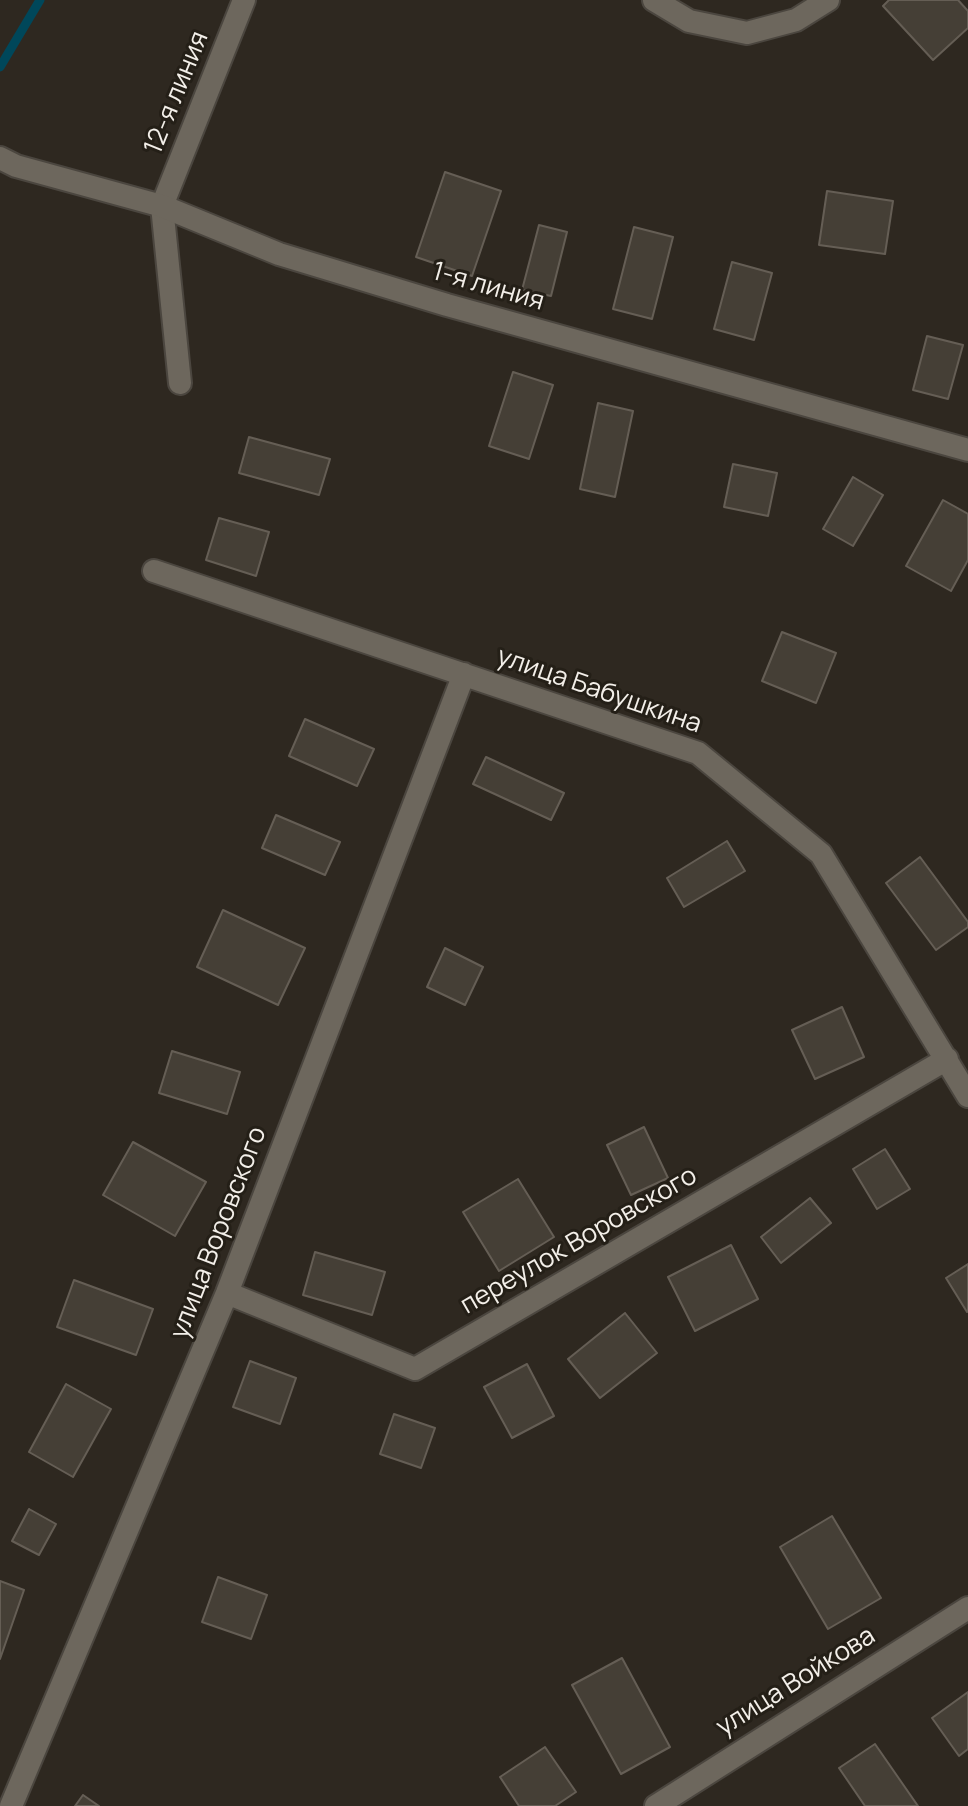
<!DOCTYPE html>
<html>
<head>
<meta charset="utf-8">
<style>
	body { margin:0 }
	canvas { display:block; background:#2e2820 }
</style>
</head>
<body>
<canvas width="968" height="1806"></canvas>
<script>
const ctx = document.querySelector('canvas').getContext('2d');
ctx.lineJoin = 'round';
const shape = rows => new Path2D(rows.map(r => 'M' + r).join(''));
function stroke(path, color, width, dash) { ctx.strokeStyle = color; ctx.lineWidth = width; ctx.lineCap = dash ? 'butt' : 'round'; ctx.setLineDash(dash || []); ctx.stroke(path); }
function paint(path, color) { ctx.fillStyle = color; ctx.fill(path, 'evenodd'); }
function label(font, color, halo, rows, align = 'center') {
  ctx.font = font + ' Manrope,sans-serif'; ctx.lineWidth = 6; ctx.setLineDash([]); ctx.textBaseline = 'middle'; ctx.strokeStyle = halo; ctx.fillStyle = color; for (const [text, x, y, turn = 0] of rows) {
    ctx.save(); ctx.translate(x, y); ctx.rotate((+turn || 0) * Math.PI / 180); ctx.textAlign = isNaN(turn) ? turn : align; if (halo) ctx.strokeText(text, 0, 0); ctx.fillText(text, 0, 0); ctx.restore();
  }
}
const stream = shape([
	[0,67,40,0]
]);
const building = shape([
	[889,0,958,0,968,11,968,28,933,60,883,6,889,0],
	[445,172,501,191,472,276,416,257,445,172],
	[827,191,893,201,885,254,819,245,827,191],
	[539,225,567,232,551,296,522,290,539,225],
	[634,227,673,237,652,319,613,309,634,227],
	[732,262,772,273,754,340,714,329,732,262],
	[927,336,963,345,948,399,913,390,927,336],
	[513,372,553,385,529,459,489,446,513,372],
	[598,403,633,411,615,497,580,489,598,403],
	[249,437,330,459,319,495,239,473,249,437],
	[733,464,777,473,768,516,724,507,733,464],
	[853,477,883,495,853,546,823,529,853,477],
	[943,500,968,514,968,560,951,591,906,566,943,500],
	[219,518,269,532,256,576,206,560,219,518],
	[782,632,836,653,816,703,762,681,782,632],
	[305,719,374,749,357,786,289,756,305,719],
	[486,757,564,793,551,820,473,784,486,757],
	[276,815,340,842,325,875,262,848,276,815],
	[727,841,745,871,684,907,667,878,727,841],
	[920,857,968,922,968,927,936,950,886,883,920,857],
	[223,910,305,948,278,1005,197,967,223,910],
	[445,948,483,967,465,1005,427,987,445,948],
	[842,1007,864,1057,815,1079,792,1030,842,1007],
	[172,1051,240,1072,227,1114,159,1093,172,1051],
	[644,1127,668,1178,631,1195,607,1145,644,1127],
	[133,1142,206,1182,175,1236,103,1195,133,1142],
	[885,1149,910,1189,877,1209,853,1169,885,1149],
	[518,1179,554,1237,499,1271,463,1212,518,1179],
	[810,1198,831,1223,781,1263,761,1237,810,1198],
	[731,1245,758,1299,695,1331,668,1277,731,1245],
	[315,1252,385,1272,372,1315,303,1295,315,1252],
	[968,1264,968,1311,967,1312,946,1278,968,1264],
	[74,1280,153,1309,136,1355,57,1327,74,1280],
	[625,1313,657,1353,600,1398,568,1359,625,1313],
	[250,1361,296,1378,280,1424,233,1407,250,1361],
	[527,1364,554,1416,512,1438,484,1387,527,1364],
	[66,1384,111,1409,73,1477,29,1452,66,1384],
	[394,1414,435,1428,421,1468,380,1454,394,1414],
	[29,1509,56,1524,39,1555,12,1541,29,1509],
	[832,1516,881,1598,828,1629,780,1547,832,1516],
	[218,1577,267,1595,251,1639,202,1622,218,1577],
	[0,1581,24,1590,0,1659,0,1581],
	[622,1658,670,1747,621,1774,572,1685,622,1658],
	[968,1692,968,1749,959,1756,932,1718,968,1692],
	[875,1744,918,1806,865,1806,839,1768,875,1744],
	[545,1747,576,1792,555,1806,519,1806,500,1777,545,1747],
	[83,1795,99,1806,75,1806,83,1795]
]);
const minor = shape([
	[654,0,689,21,747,33,796,20,828,0],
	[180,383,162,206,244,0],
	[154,571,698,753,821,854,968,1096],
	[227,1293,415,1369,947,1059],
	[11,1806,227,1293,464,674],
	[656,1806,968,1608]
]);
const tertiary = shape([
	[0,158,16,166,162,206,279,254,447,305,968,450]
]);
const streetNames = [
	["12-я линия",177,93,-68],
	["1-я линия",488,287,16],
	["улица Бабушкина",599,691,19],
	["улица Воровского",219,1233,-69],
	["переулок Воровского",579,1241,-30],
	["улица Войкова",796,1682,-32]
];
stroke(stream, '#00475a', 9);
paint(building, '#453f36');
stroke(building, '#655e55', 2);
stroke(minor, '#4b463f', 26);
stroke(tertiary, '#4b463f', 26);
stroke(minor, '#6d675d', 22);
stroke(tertiary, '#6d675d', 22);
label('26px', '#f3efe9', '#241f17', streetNames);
</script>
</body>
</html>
